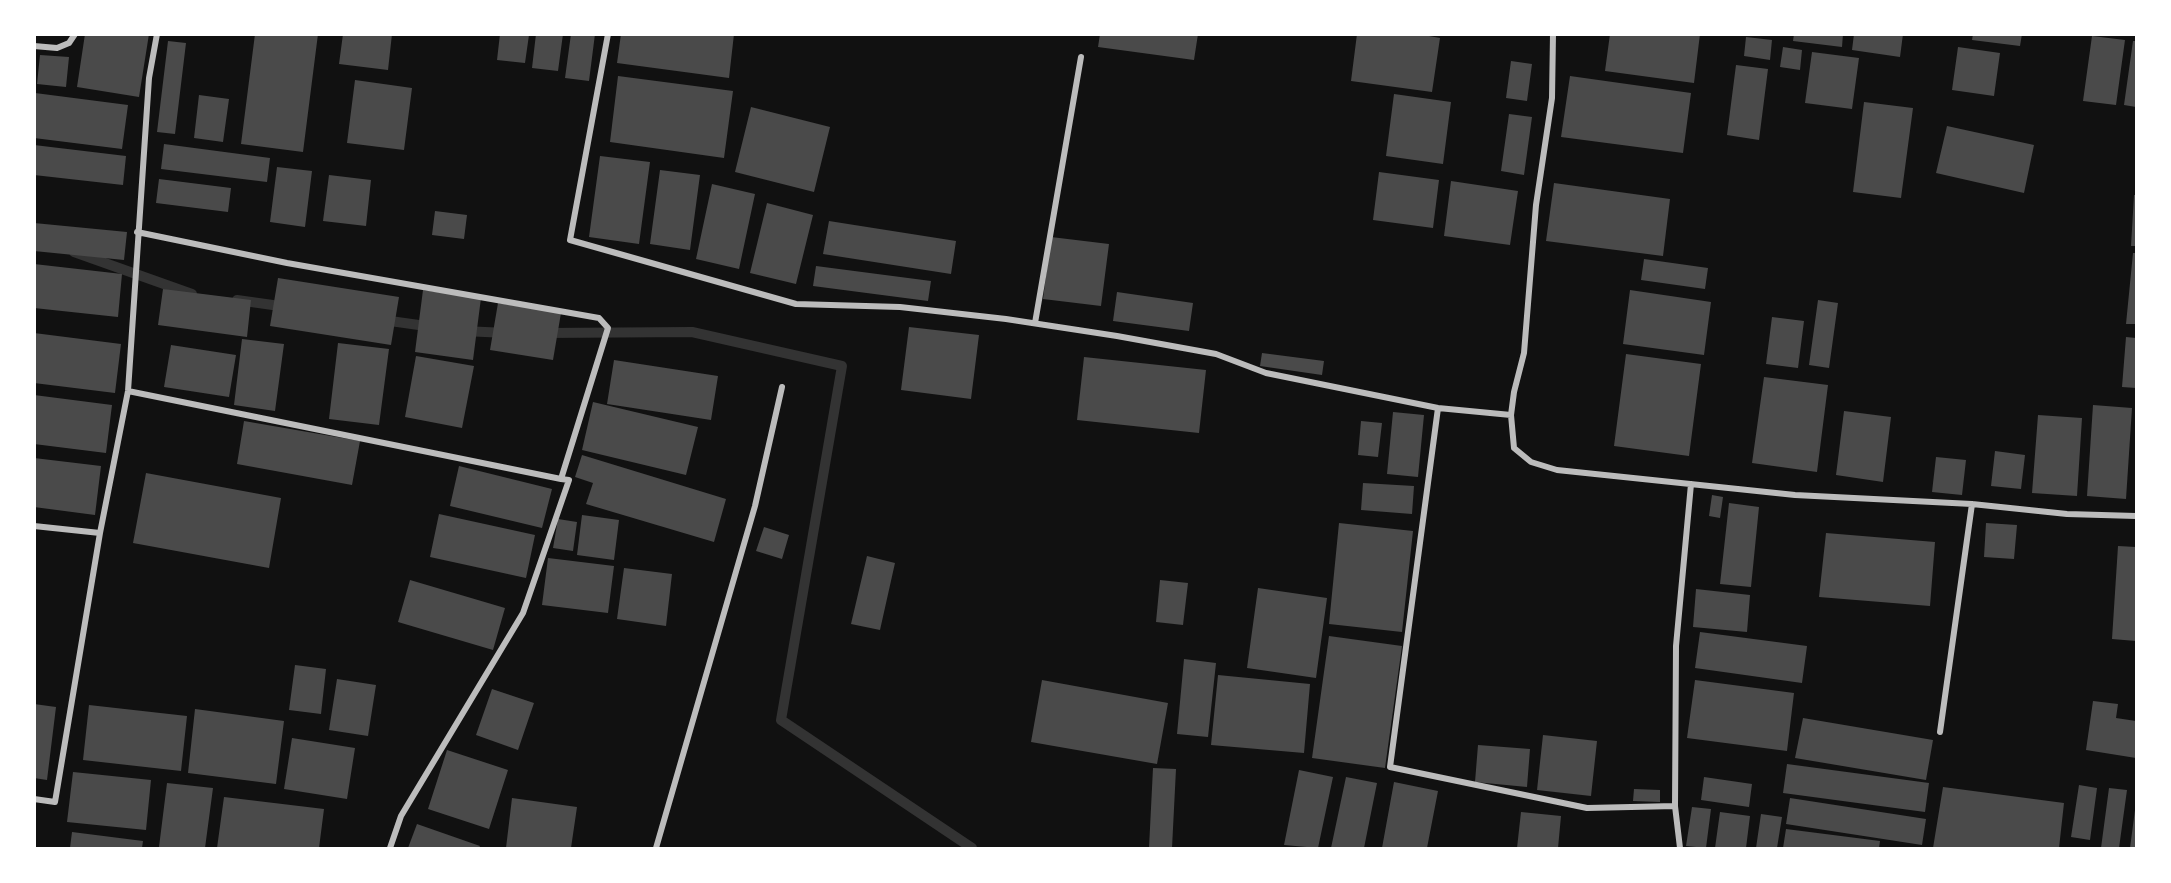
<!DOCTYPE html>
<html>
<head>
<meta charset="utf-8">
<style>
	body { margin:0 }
	#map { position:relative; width:2171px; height:883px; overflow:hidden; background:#111; font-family:Literata,serif }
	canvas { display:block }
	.frame { position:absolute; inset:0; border:36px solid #fff; pointer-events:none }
</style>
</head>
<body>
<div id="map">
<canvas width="2171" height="883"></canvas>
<div class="frame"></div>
</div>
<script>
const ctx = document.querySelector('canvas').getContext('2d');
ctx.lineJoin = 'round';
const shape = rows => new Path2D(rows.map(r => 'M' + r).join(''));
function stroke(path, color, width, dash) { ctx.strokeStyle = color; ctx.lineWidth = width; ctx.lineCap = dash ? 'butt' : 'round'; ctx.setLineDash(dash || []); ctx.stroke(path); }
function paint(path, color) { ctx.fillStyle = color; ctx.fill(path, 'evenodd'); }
const stream = shape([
	[74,252,192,294],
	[237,300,287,307],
	[383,320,433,327],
	[463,331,507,333],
	[544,333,692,332,842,366,781,720,972,848]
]);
const building = shape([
	[85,34,149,34,139,97,77,87],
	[255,34,318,34,303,152,241,144],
	[343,34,392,34,388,70,339,64],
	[500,34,529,35,525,63,497,60],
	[536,34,563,34,558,71,532,68],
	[571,34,595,34,589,81,565,78],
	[621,34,734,34,729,78,617,63],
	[1100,34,1198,34,1194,60,1098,47],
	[1357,34,1418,34,1440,38,1432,92,1351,81],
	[1610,34,1700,34,1694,83,1605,71],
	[1794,34,1843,34,1842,47,1793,41],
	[1854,34,1903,34,1900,57,1852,50],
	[1973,34,2022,34,2020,46,1972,40],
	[2092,36,2125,40,2116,105,2083,101],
	[1746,37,1772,40,1770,60,1744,56],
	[168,41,186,43,175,134,157,132],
	[2133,41,2136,41,2136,107,2124,105],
	[1783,47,1802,50,1800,70,1780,67],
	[1958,47,2000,53,1994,96,1952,90],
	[1812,52,1859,58,1852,109,1805,103],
	[40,55,69,57,66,87,37,84],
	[1511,61,1532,64,1527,101,1506,98],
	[1736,65,1768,69,1759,140,1727,135],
	[618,76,733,91,724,158,610,142],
	[1570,76,1691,93,1683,153,1561,137],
	[355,80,412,88,404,150,347,143],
	[35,93,128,105,122,149,34,138],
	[1394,94,1451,102,1443,164,1386,156],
	[199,95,229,99,223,142,194,138],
	[1864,102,1913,108,1901,198,1853,192],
	[751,107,830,127,814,192,735,172],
	[1509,114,1532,117,1524,175,1501,171],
	[1947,126,2034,145,2024,193,1936,173],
	[164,144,270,158,267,182,161,169],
	[34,145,126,156,123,185,34,175],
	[600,156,650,162,639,244,589,237],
	[277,167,312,171,305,227,270,222],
	[660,170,700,175,690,250,650,244],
	[1379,172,1439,180,1433,228,1373,220],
	[329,175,371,180,366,226,323,221],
	[159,179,231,188,228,212,156,203],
	[1451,181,1518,191,1510,245,1444,236],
	[1554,183,1670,199,1663,256,1546,241],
	[712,184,755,194,739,269,696,259],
	[2134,195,2136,195,2136,246,2131,246],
	[767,203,813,215,796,284,750,273],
	[435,211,467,215,464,239,432,235],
	[829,221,956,241,951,274,823,254],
	[34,223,127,232,124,260,34,251],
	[1051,237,1109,244,1101,306,1043,299],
	[2133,253,2136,253,2136,324,2126,324],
	[1644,259,1708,268,1705,289,1641,280],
	[34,264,122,274,118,317,34,308],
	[816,266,931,281,928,301,813,286],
	[278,278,399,297,391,345,270,326],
	[163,289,251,300,247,337,158,325],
	[423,290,481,298,473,360,415,352],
	[1630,290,1711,302,1704,355,1623,344],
	[1117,292,1193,303,1189,331,1113,321],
	[1818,300,1838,303,1829,368,1809,365],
	[498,303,561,313,553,360,490,350],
	[1772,317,1804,321,1798,368,1766,364],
	[909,327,979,335,971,399,901,390],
	[34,333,121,344,115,393,34,383],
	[2126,337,2136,338,2136,388,2122,387],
	[242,339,284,344,275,411,234,405],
	[338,343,389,349,379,425,329,419],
	[171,345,236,355,229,397,164,387],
	[1262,353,1324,361,1322,375,1260,366],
	[1626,354,1701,364,1689,456,1614,446],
	[416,356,474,366,462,428,405,417],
	[1084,357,1206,370,1199,433,1077,420],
	[614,360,718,376,711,420,607,404],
	[1764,377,1828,385,1817,472,1752,463],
	[34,395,112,405,106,453,34,444],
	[593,402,698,427,686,475,582,450],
	[2093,405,2132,408,2126,499,2087,496],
	[1844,411,1891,417,1883,482,1836,475],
	[1393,412,1424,415,1418,477,1387,474],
	[2038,415,2082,418,2077,496,2032,493],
	[244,421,360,441,352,485,237,464],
	[1361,421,1382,423,1378,457,1358,455],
	[1995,451,2025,455,2021,489,1991,486],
	[582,455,726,499,714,542,586,504,593,483,575,477],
	[1936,457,1966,460,1962,495,1932,492],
	[34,458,101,466,95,515,34,507],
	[459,466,552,489,542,528,450,506],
	[146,473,281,498,269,568,133,543],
	[1363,483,1414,486,1412,514,1361,510],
	[1712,495,1723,497,1720,518,1709,516],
	[1729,503,1759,507,1751,587,1720,584],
	[439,514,535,535,526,578,430,557],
	[582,515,619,520,614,560,577,555],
	[558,519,577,522,573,551,553,548],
	[1339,523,1413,531,1402,632,1329,624],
	[1986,523,2017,525,2014,559,1984,557],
	[764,527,789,535,782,559,756,551],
	[1826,533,1935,542,1930,606,1819,597],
	[2118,546,2136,547,2136,641,2112,639],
	[867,556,895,563,880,630,851,624],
	[548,558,614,566,608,613,542,605],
	[624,568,672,574,666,626,617,619],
	[410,580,505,608,493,650,398,622],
	[1160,580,1188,583,1183,625,1156,622],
	[1258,588,1327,598,1316,678,1247,668],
	[1696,589,1750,595,1747,632,1693,627],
	[1700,632,1807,646,1802,683,1695,668],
	[1329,636,1402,646,1385,768,1312,758],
	[1184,659,1216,663,1208,737,1177,734],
	[295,665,326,669,321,714,289,710],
	[1218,675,1310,684,1304,753,1211,745],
	[337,679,376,685,368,736,329,730],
	[1042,680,1168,703,1157,764,1031,742],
	[1695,680,1794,693,1787,751,1687,738],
	[492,689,534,703,518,750,476,735],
	[2093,701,2118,704,2116,718,2136,721,2136,758,2086,750],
	[34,704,56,707,47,780,34,778],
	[89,705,187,716,181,771,83,760],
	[195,709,284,721,276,784,188,773],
	[1803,718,1933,740,1926,780,1795,758],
	[1543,735,1597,741,1591,796,1537,790],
	[292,738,355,748,347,799,284,789],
	[1478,745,1530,749,1527,787,1475,782],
	[447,750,508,770,489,829,428,809],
	[1787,764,1929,783,1925,812,1783,793],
	[1153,768,1176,769,1172,848,1149,848],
	[1299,770,1333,777,1318,848,1284,845],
	[73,772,151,780,146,830,67,822],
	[1346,777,1377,783,1364,848,1331,848],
	[1704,777,1752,784,1749,807,1701,800],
	[1394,782,1438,791,1427,848,1382,848],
	[167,783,213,788,205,848,159,847],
	[2079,785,2097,788,2090,840,2071,837],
	[1943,787,2064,803,2059,848,1933,848],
	[2109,788,2127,790,2119,848,2101,848],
	[1634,789,1660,790,1660,802,1633,801],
	[224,797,324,809,319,848,217,848],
	[512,798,577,807,571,848,506,848],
	[1790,798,1926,819,1922,845,1786,824],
	[1692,807,1711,809,1706,848,1686,846],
	[2135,810,2136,848,2130,848],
	[1521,812,1561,816,1558,848,1517,848],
	[1720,812,1750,816,1746,848,1715,848],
	[1761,814,1782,817,1777,848,1756,848],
	[417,824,480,846,479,848,408,848],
	[1786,829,1880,841,1879,848,1783,848],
	[72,832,143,841,142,848,70,848]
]);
const minor = shape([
	[608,34,570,240,796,304,900,307,1006,319,1117,336,1216,354,1266,373,1438,408,1511,415],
	[1553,34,1552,98,1536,205,1524,353,1514,392,1511,415,1514,448,1531,462,1557,470,1795,495,1972,504,2067,514,2136,516],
	[34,46,57,48,69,43,75,34],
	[1035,323,1081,57],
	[128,391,561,479,608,328,599,318,287,263,137,232],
	[1438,408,1390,767,1587,808,1675,806],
	[34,526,100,533],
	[1940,732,1972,504],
	[34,799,55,802,100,533,128,391,149,78,157,34],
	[390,848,401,816,523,613,569,480,561,479],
	[656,848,755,506,782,387],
	[1680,848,1675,806,1676,646,1691,484]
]);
stroke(stream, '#333', 10);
paint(building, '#4a4a4a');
stroke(minor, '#bcbcbc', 6);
</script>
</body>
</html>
